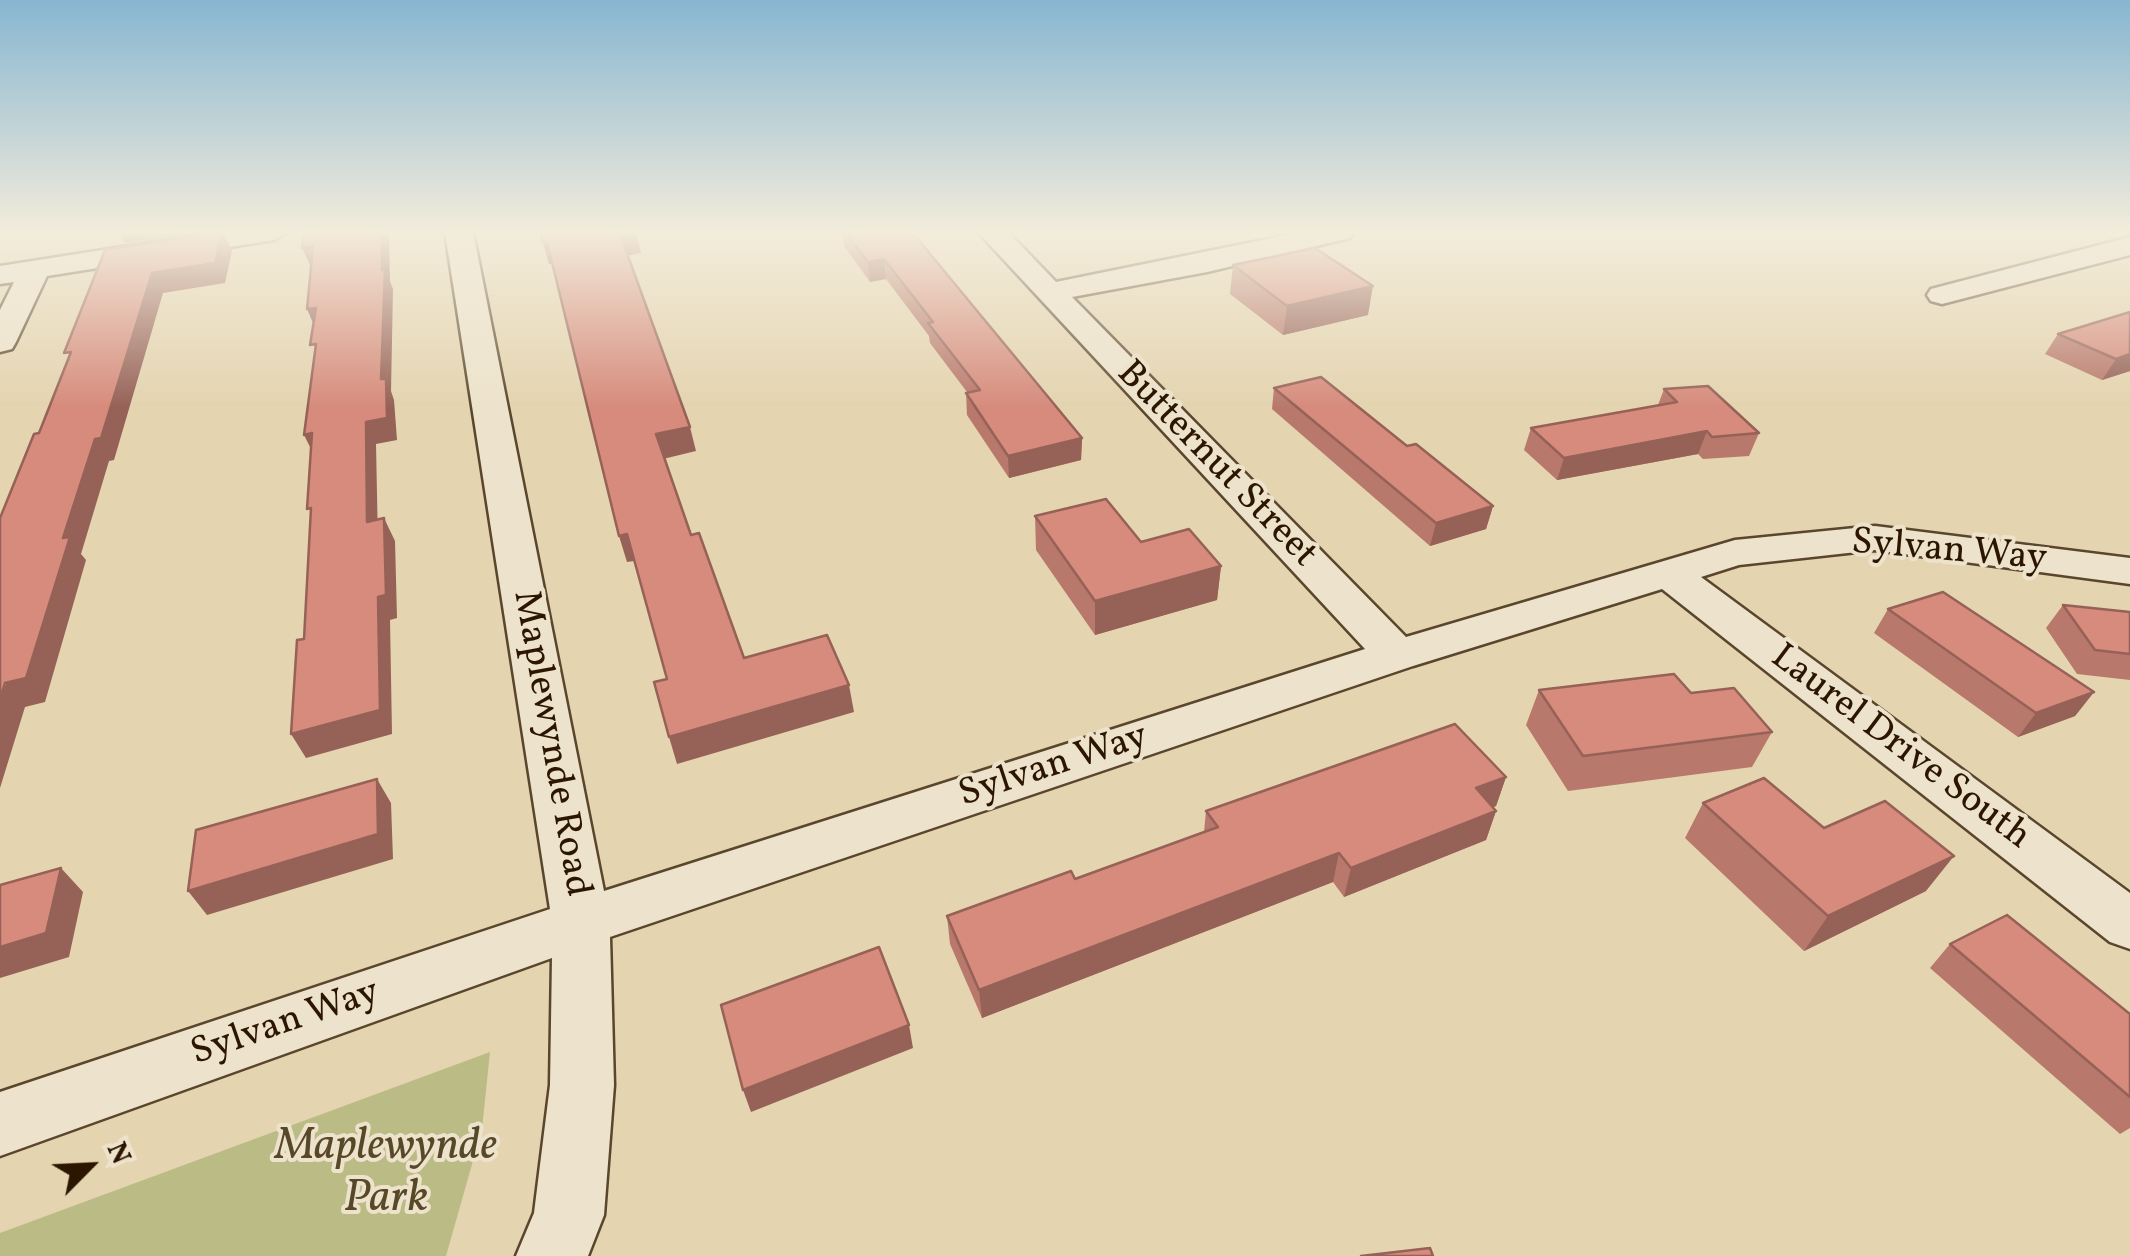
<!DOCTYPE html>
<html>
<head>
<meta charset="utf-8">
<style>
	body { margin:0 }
	#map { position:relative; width:2130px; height:1256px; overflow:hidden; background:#e4d4b0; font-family:Vollkorn,serif }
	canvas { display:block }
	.north { position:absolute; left:40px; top:1116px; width:100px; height:100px; -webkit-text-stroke:8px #ede3cc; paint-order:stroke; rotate:66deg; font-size:28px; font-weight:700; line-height:40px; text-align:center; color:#2c1600 }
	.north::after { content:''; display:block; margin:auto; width:35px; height:45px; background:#2c1600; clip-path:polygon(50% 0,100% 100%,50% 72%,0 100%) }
</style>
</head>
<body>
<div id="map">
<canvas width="2130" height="1256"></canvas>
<div class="north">N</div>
</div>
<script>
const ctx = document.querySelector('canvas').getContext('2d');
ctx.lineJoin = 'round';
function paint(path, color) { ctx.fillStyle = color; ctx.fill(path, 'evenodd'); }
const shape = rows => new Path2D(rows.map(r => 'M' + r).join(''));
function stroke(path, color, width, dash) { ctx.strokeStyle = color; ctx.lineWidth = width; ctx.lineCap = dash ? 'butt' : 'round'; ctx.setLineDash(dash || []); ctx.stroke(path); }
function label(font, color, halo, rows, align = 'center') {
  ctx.font = font + ' Vollkorn,serif'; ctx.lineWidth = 8; ctx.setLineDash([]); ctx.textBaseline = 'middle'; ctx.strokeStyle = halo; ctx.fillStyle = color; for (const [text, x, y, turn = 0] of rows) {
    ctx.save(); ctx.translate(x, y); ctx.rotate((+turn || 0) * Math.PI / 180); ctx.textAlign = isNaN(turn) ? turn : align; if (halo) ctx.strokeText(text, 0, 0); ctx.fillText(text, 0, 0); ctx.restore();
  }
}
const green = shape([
	[490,1052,482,1129,446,1256,0,1256,0,1233]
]);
const minor = shape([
	[218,232,288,232,274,240,47,276,16,342,12,349,0,352,0,310,14,282,0,284,0,266,218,232],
	[445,232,473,232,604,891,1365,649,978,232,1008,232,1056,282,1302,232,1354,232,1350,238,1207,272,1072,297,1406,637,1735,540,1875,526,2130,558,2130,584,1875,550,1739,565,1701,577,2130,893,2130,949,2110,942,1662,589,1413,666,610,937,614,1085,604,1215,588,1256,516,1256,534,1213,550,1085,552,958,0,1156,0,1092,550,909,445,232],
	[2130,237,2130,255,1942,304,1931,301,1927,295,1931,289,2130,237]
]);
const wall = shape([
	[842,232,912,232,1082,438,1081,460,1009,478,967,415,966,393,967,392,930,343,929,336,886,279,870,282,844,246],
	[1233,265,1368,315,1283,335,1230,294],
	[2130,312,2130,371,2102,380,2045,354,2058,334],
	[1274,388,1407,446,1493,506,1486,529,1430,546,1272,409],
	[1664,389,1759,433,1749,456,1703,459,1698,454,1557,480,1524,450,1531,428,1658,405],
	[1035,516,1141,542,1221,566,1217,600,1095,635,1036,550],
	[2063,605,2130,612,2130,680,2077,674,2046,628],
	[1888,609,2094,692,2075,716,2018,737,1874,633],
	[1539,690,1691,693,1772,732,1752,767,1568,791,1526,725],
	[1506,777,1496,806,1493,807,1496,811,1486,840,1344,897,1333,882,982,1018,950,944,947,916,1075,879,1204,832,1206,811],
	[1703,803,1824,828,1926,891,1804,951,1685,838],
	[1950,944,2130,1014,2130,1128,2120,1134,1930,968]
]);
const shadedWall = shape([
	[120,232,204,232,125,243],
	[223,232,232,251,225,283,163,293,114,460,109,461,81,554,86,560,45,702,25,707,0,788,0,699,63,538,95,439,152,273],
	[382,232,389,232,390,281,393,289,391,391,394,400,397,440,376,444,378,545,367,522,366,422,381,379],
	[636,232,641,253,626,256,620,234],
	[547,242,554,264,549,264,543,243],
	[313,246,311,267,302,248],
	[884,259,886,279,870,282,868,262],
	[1373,286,1368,315,1283,335,1287,306],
	[316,308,316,330,307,309],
	[2130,354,2130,371,2102,380,2116,359],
	[690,427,696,451,663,459,656,434],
	[1707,431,1698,454,1557,480,1564,458],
	[312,433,315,457,304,435],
	[1082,438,1081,460,1009,478,1008,456],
	[1493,506,1486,529,1430,546,1436,523],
	[384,518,395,541,397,618,390,620,392,734,306,758,291,734,378,597],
	[627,534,634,561,627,562,619,536],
	[1221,566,1217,600,1095,635,1095,601],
	[849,685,854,712,677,764,669,737],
	[2094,692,2075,716,2018,737,2036,713],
	[1506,777,1496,806,1466,817,1476,788],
	[377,779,391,803,393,859,207,915,188,891],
	[1496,811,1486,840,1344,897,1351,868],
	[1339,853,1333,882,982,1018,979,990],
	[1954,856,1926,891,1804,951,1828,916],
	[61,868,83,892,69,957,0,978,0,947],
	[909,1025,913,1048,751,1112,743,1090]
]);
const building = shape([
	[217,232,222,232,215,263,152,273,101,438,95,439,63,538,70,537,26,678,5,683,0,699,0,518,34,434,39,433,71,352,64,353,105,250,217,232],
	[304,232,382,232,382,270,385,270,381,379,386,379,387,418,366,422,367,522,384,518,386,595,378,597,380,710,291,734,297,640,304,639,311,508,307,509,312,433,304,435,316,344,310,345,316,308,307,309,313,246,302,248,304,232],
	[540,232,631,232,620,234,690,427,656,434,691,535,699,533,744,658,827,635,849,685,669,737,654,682,667,679,627,534,619,536,547,242,543,243,540,232],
	[845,232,912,232,1082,438,1008,456,966,393,980,390,928,323,933,322,884,259,868,262,845,232],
	[1315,248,1373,286,1287,306,1233,265,1315,248],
	[2130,312,2130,354,2116,359,2058,334,2130,312],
	[1321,377,1407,446,1416,444,1493,506,1436,523,1274,388,1321,377],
	[1708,386,1759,433,1712,437,1707,431,1564,458,1531,428,1677,402,1664,389,1708,386],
	[1106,499,1141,542,1189,529,1221,566,1095,601,1035,516,1106,499],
	[1943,592,2094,692,2036,713,1888,609,1943,592],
	[2063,605,2130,612,2130,654,2095,650,2063,605],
	[1674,674,1691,693,1734,688,1772,732,1583,756,1539,690,1674,674],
	[1455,724,1506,777,1476,788,1496,811,1351,868,1339,853,979,990,947,916,1071,871,1075,879,1218,827,1206,811,1455,724],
	[1764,778,1824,828,1885,801,1954,856,1828,916,1703,803,1764,778],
	[377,779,378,834,188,891,196,830,377,779],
	[61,868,46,933,0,947,0,885,61,868],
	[2007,915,2130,1014,2130,1097,1950,944,2007,915],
	[879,947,909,1025,743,1090,721,1005,879,947],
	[1430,1248,1433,1256,1361,1256,1430,1248]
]);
const streetNames = [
	["Butternut Street",1215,466,46],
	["Sylvan Way",1949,553,5],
	["Maplewynde Road",549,744,80],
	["Laurel Drive South",1899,749,37],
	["Sylvan Way",1054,768,-18],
	["Sylvan Way",286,1025,-19]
];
const nearParknames = [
	["Maplewynde",386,1150],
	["Park",386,1202]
];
paint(green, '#bbbb86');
stroke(minor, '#5a462c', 5);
paint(minor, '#ede3cc');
paint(wall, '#b8786b');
paint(shadedWall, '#966157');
paint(building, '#d68b7c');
stroke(building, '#966157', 2.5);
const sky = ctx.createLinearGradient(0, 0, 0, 408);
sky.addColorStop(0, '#87b6d1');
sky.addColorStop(0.57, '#f3ecdb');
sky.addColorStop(1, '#f3ecdb00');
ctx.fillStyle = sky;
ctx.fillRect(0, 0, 2130, 408);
label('38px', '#2c1600', '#ede3cc', streetNames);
label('italic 45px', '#574828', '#ede3cc', nearParknames);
</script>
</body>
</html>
